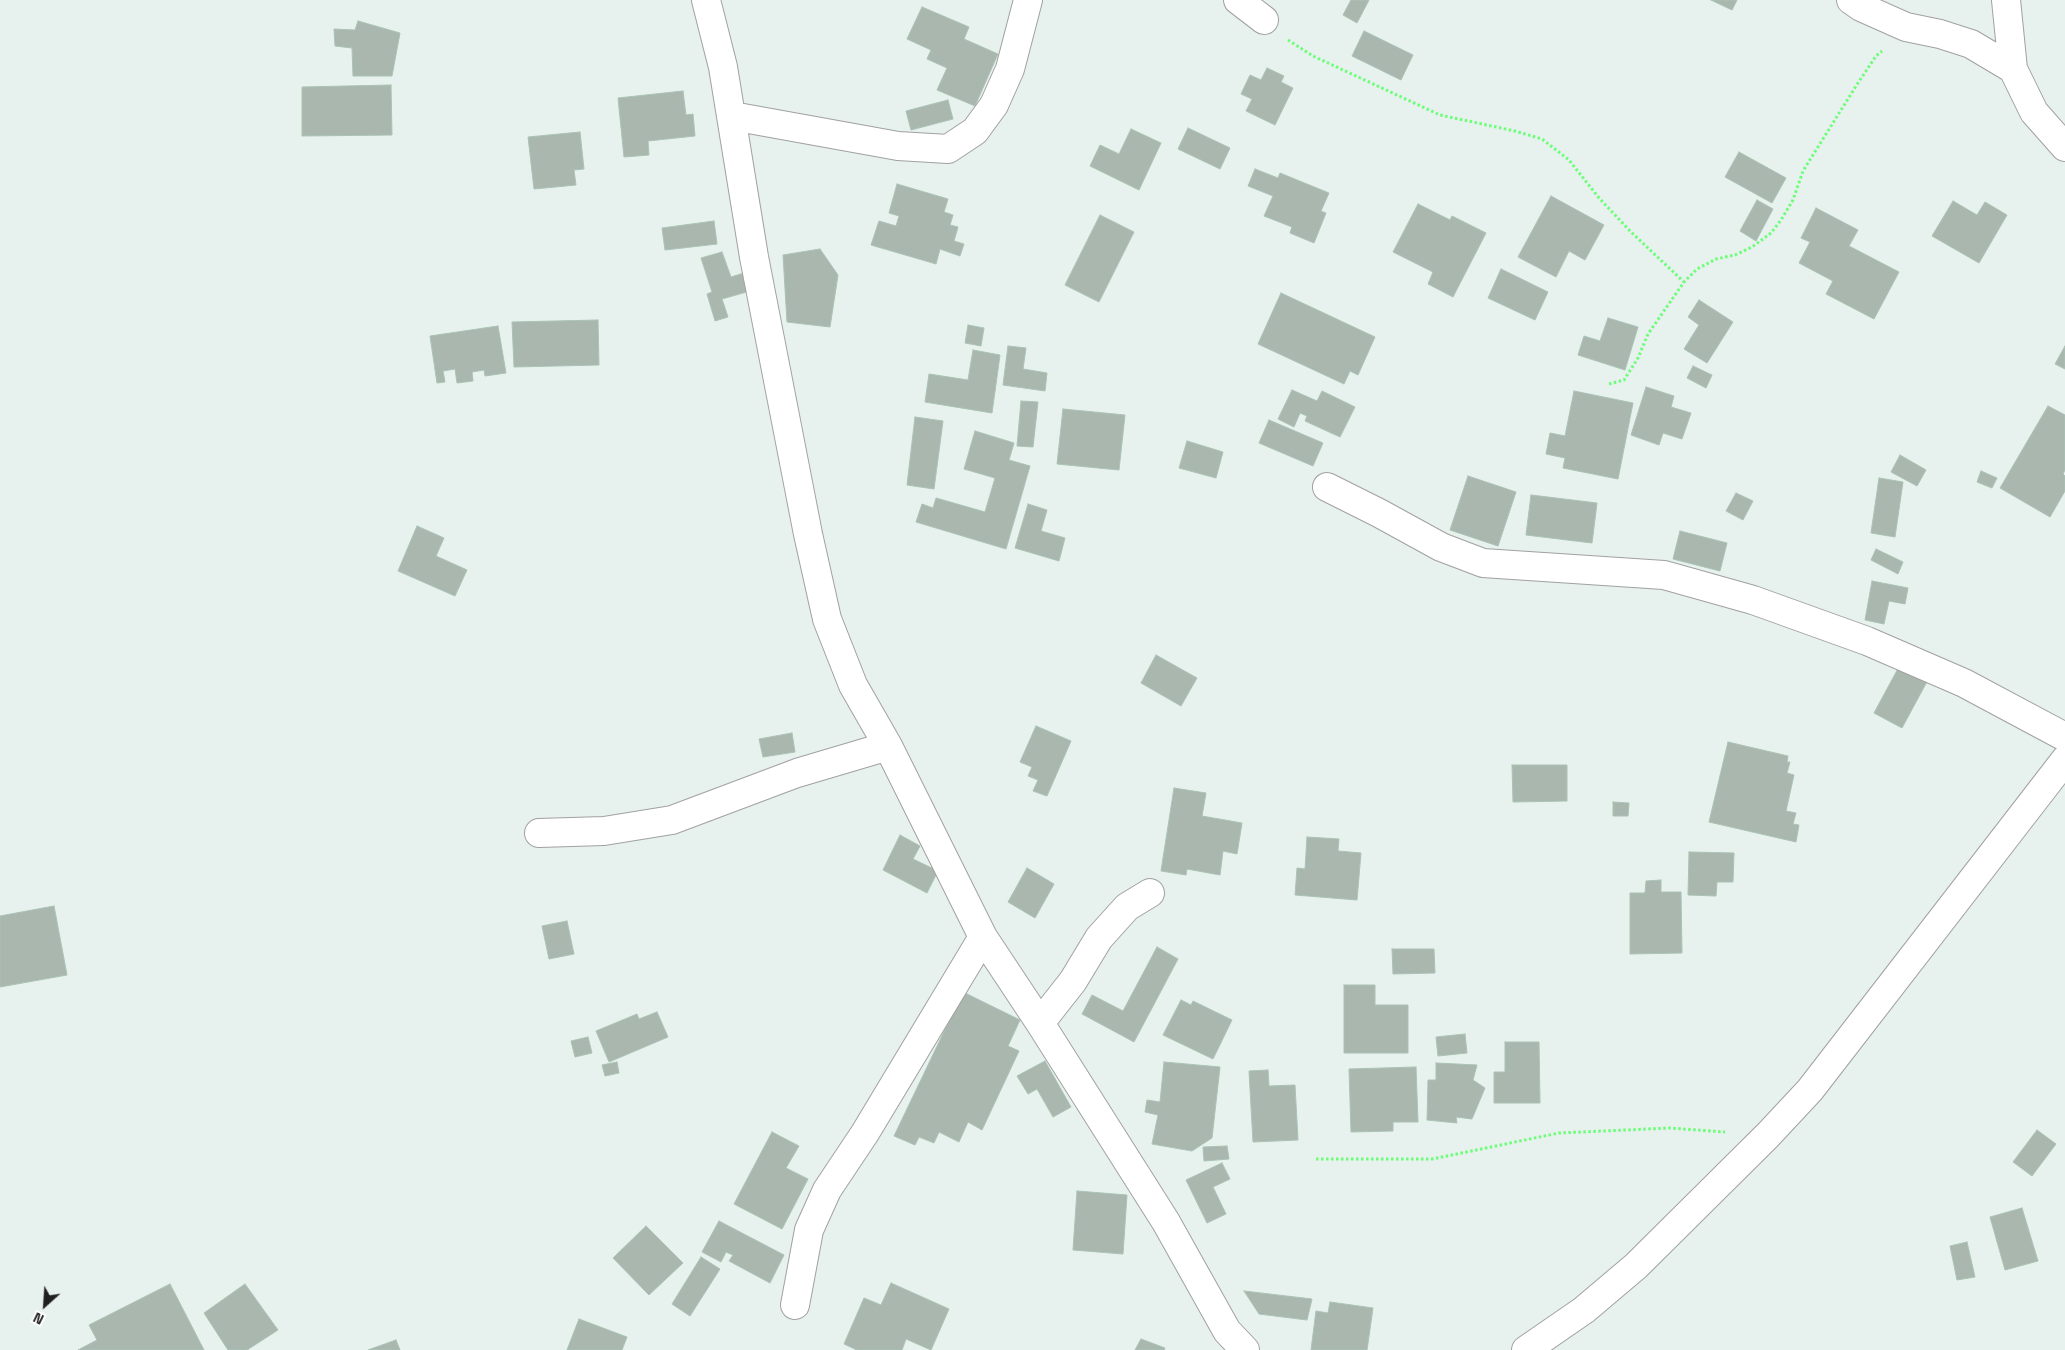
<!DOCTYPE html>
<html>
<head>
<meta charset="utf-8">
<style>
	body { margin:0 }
	#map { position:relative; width:2065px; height:1350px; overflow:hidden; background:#e7f1ed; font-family:"Space Grotesk",sans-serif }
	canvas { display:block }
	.north { position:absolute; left:20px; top:1280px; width:50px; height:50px; -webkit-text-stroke:4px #fff; paint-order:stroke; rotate:206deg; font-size:14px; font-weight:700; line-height:20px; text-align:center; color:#202020 }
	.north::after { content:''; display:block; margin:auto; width:18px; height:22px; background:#202020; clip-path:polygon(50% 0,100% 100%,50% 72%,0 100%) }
</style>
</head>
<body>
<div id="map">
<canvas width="2065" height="1350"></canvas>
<div class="north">N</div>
</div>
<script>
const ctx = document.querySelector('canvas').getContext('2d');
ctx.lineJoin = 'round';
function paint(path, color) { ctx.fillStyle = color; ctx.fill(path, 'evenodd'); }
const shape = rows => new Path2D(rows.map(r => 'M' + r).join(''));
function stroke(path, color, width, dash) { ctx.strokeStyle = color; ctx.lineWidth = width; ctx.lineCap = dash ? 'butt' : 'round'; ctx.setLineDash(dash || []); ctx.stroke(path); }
const building = shape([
	[1351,0,1369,0,1357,23,1343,15,1351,0],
	[1711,0,1737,0,1732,10,1711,0],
	[922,7,969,27,964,39,998,54,975,106,937,90,947,68,927,59,931,50,907,39,922,7],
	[358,21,400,33,392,76,353,76,352,48,335,46,334,29,355,30,358,21],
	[1364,31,1413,55,1401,80,1352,56,1364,31],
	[1267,68,1284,76,1281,82,1293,88,1275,125,1246,111,1252,99,1241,94,1250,75,1261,80,1267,68],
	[391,85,392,135,302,136,302,87,391,85],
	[683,91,686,115,693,114,695,136,648,141,649,155,624,157,618,98,683,91],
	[948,100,953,119,911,130,906,111,948,100],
	[1188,128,1230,148,1220,169,1178,149,1188,128],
	[1131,129,1161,143,1139,190,1090,166,1100,145,1119,154,1131,129],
	[580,132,584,169,574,170,576,185,534,189,528,137,580,132],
	[1739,152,1786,178,1772,203,1725,177,1739,152],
	[1255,169,1278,178,1280,173,1329,193,1321,211,1326,213,1314,243,1290,233,1292,227,1264,216,1273,196,1248,186,1255,169],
	[897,184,948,199,944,212,953,215,950,225,958,227,954,241,964,244,960,256,940,249,936,264,871,245,879,221,896,226,899,216,889,213,897,184],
	[1551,196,1604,225,1585,260,1569,251,1556,277,1518,257,1551,196],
	[1757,200,1773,209,1756,241,1740,231,1757,200],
	[1953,201,1977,215,1985,202,2007,215,1979,263,1932,236,1953,201],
	[1418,204,1450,220,1452,216,1486,233,1453,297,1428,284,1433,272,1393,252,1418,204],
	[1816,208,1858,230,1849,246,1899,272,1874,319,1826,294,1833,281,1799,263,1810,242,1801,238,1816,208],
	[1100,215,1134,232,1099,302,1065,285,1100,215],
	[714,221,717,244,665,250,662,228,714,221],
	[820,249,838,275,830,327,787,322,783,255,820,249],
	[722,252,731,277,744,273,750,291,722,299,728,317,715,321,707,294,712,292,701,258,722,252],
	[1501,269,1548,292,1535,320,1488,298,1501,269],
	[1281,293,1375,337,1358,375,1350,371,1344,384,1258,344,1281,293],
	[1699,300,1733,322,1707,363,1684,349,1699,325,1688,317,1699,300],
	[1608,318,1638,327,1625,370,1578,355,1584,336,1600,341,1608,318],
	[598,320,599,365,514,367,512,322,598,320],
	[968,325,984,328,981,346,965,343,968,325],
	[498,326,506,373,485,376,484,370,472,372,473,381,457,383,455,369,443,371,445,382,437,383,430,336,498,326],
	[1008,346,1026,348,1023,369,1047,373,1045,391,1003,385,1008,346],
	[2065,346,2065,369,2055,364,2065,346],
	[973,350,1000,355,992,413,925,402,929,374,968,380,973,350],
	[1693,366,1712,375,1706,388,1687,378,1693,366],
	[1646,387,1674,396,1671,407,1691,413,1682,439,1663,433,1659,445,1631,435,1646,387],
	[1292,390,1317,401,1322,391,1355,407,1340,437,1305,421,1307,416,1300,413,1294,427,1278,419,1292,390],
	[1574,391,1633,403,1618,479,1563,468,1565,458,1546,454,1550,433,1565,436,1574,391],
	[1021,401,1038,402,1033,447,1017,446,1021,401],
	[2048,406,2065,415,2065,470,2063,474,2065,476,2065,491,2050,517,2000,488,2048,406],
	[1063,409,1125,415,1119,470,1057,464,1063,409],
	[915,417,943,421,934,489,907,485,915,417],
	[1269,420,1323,443,1313,466,1259,443,1269,420],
	[975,431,1014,443,1009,460,1030,466,1006,549,916,522,922,504,933,508,936,498,985,512,995,478,964,469,975,431],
	[1187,441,1223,452,1216,478,1179,468,1187,441],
	[1900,455,1926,470,1917,486,1891,472,1900,455],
	[1981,471,1997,478,1992,488,1977,482,1981,471],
	[1468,476,1516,492,1498,546,1450,530,1468,476],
	[1879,478,1903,482,1895,537,1871,533,1879,478],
	[1736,493,1753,501,1743,520,1726,511,1736,493],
	[1531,495,1597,503,1592,543,1526,535,1531,495],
	[1028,504,1047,510,1041,531,1065,538,1059,561,1015,548,1028,504],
	[417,526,444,538,436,556,467,570,455,596,398,571,417,526],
	[1680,531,1727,543,1720,571,1673,559,1680,531],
	[1876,549,1903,562,1898,574,1871,560,1876,549],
	[1872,581,1908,588,1905,604,1889,601,1884,624,1865,620,1872,581],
	[1156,655,1197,678,1181,706,1141,683,1156,655],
	[1901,663,1929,678,1902,728,1874,713,1901,663],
	[1036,726,1071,741,1047,796,1033,791,1038,780,1028,776,1032,767,1020,762,1036,726],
	[792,733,795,752,763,757,759,739,792,733],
	[1728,742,1788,756,1787,762,1790,762,1787,773,1794,775,1786,811,1796,813,1793,824,1799,825,1796,842,1709,822,1728,742],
	[1512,765,1567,765,1567,801,1513,802,1512,765],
	[1174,788,1206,793,1202,816,1242,823,1237,854,1223,851,1220,875,1187,869,1186,875,1161,871,1174,788],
	[1613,802,1629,803,1628,816,1613,816,1613,802],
	[900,835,920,846,913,859,938,871,927,893,883,870,900,835],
	[1307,837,1339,839,1338,851,1361,853,1357,900,1295,895,1297,868,1305,869,1307,837],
	[1689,852,1734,853,1733,882,1717,882,1716,896,1688,895,1689,852],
	[1027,868,1054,884,1035,918,1008,902,1027,868],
	[1661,880,1661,892,1681,892,1682,953,1630,954,1630,893,1645,893,1646,881,1661,880],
	[54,906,67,975,0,987,0,916,54,906],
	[567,921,574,954,549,959,542,926,567,921],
	[1157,947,1178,959,1134,1042,1082,1014,1092,995,1123,1011,1157,947],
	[1392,949,1434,949,1435,973,1393,974,1392,949],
	[1344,985,1375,985,1375,1005,1408,1005,1408,1053,1344,1053,1344,985],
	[963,992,1020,1020,1008,1046,1019,1051,982,1130,968,1122,959,1142,939,1132,934,1143,919,1137,915,1145,894,1136,963,992],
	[1181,1000,1191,1005,1193,1001,1232,1020,1213,1059,1163,1035,1181,1000],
	[657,1012,668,1037,609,1062,596,1031,637,1014,639,1019,657,1012],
	[1465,1034,1467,1053,1438,1056,1436,1037,1465,1034],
	[588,1037,592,1053,575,1057,571,1041,588,1037],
	[1505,1042,1539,1042,1540,1103,1494,1103,1494,1072,1505,1072,1505,1042],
	[1045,1061,1071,1107,1053,1117,1037,1089,1028,1094,1017,1076,1045,1061],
	[617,1062,619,1073,605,1076,602,1065,617,1062],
	[1164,1062,1220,1067,1212,1138,1192,1151,1152,1144,1158,1115,1145,1112,1147,1100,1160,1102,1164,1062],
	[1436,1063,1477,1065,1473,1080,1485,1088,1472,1119,1456,1117,1457,1123,1427,1120,1428,1080,1436,1080,1436,1063],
	[1416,1067,1418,1122,1393,1122,1393,1131,1351,1132,1349,1069,1416,1067],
	[1268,1070,1269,1086,1295,1085,1298,1140,1253,1142,1249,1071,1268,1070],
	[2037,1130,2056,1144,2032,1176,2013,1162,2037,1130],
	[772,1132,799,1146,786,1168,808,1179,782,1229,734,1204,772,1132],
	[1227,1146,1229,1159,1204,1161,1203,1147,1227,1146],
	[1222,1163,1230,1179,1213,1187,1226,1214,1207,1223,1186,1180,1222,1163],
	[1077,1191,1127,1195,1123,1254,1073,1250,1077,1191],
	[2022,1208,2038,1261,2005,1270,1990,1217,2022,1208],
	[719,1221,784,1255,770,1283,729,1261,733,1255,726,1252,721,1262,702,1252,719,1221],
	[646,1226,683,1263,649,1295,613,1258,646,1226],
	[1967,1242,1975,1277,1957,1280,1950,1246,1967,1242],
	[701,1257,720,1269,690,1316,672,1304,701,1257],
	[891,1283,949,1309,931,1350,906,1339,902,1350,857,1350,844,1344,864,1298,881,1305,891,1283],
	[170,1284,204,1350,78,1350,97,1340,89,1325,170,1284],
	[245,1284,278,1330,247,1350,228,1350,204,1313,245,1284],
	[1244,1291,1312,1299,1307,1320,1259,1314,1244,1291],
	[1330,1302,1373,1308,1367,1350,1311,1350,1316,1311,1328,1313,1330,1302],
	[579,1319,627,1337,622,1350,567,1350,579,1319],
	[1141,1339,1165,1348,1164,1350,1135,1350,1141,1339],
	[396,1340,400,1350,368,1350,396,1340]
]);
const path = shape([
	[1288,40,1313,56,1440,115,1515,131,1542,139,1569,160,1599,198,1631,232,1684,282],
	[1609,384,1624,380,1638,358,1648,334,1684,282,1697,269,1716,259,1735,255,1752,247,1771,233,1781,220,1793,200,1803,171,1856,86,1876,56,1882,51],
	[1316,1159,1432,1159,1559,1133,1670,1128,1725,1132]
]);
const minor = shape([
	[706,0,723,67,754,257,808,534,827,619,853,685,888,746,983,937,1040,1023,1166,1222,1227,1331,1245,1350],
	[1238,0,1264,20],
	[1851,0,1861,7,1906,27,1940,34,1971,44,2013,69],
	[2006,0,2013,69,2034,112,2065,147],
	[732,116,898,146,948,149,975,131,994,105,1010,69,1028,0],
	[1327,487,1379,513,1441,547,1483,563,1664,575,1753,600,1867,641,1964,683,2065,737],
	[539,833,604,831,672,820,797,773,888,746],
	[1040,1023,1073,981,1099,938,1127,907,1150,893],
	[795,1305,809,1230,827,1190,865,1133,983,937],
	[1526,1350,1584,1310,1636,1266,1768,1135,1810,1090,2065,760]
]);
paint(building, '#a9b7af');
stroke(building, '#a9c3b4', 1);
stroke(minor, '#a1a1a1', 30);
stroke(path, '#6cfd79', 3, [2.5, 2.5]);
stroke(minor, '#fff', 28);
</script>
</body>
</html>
